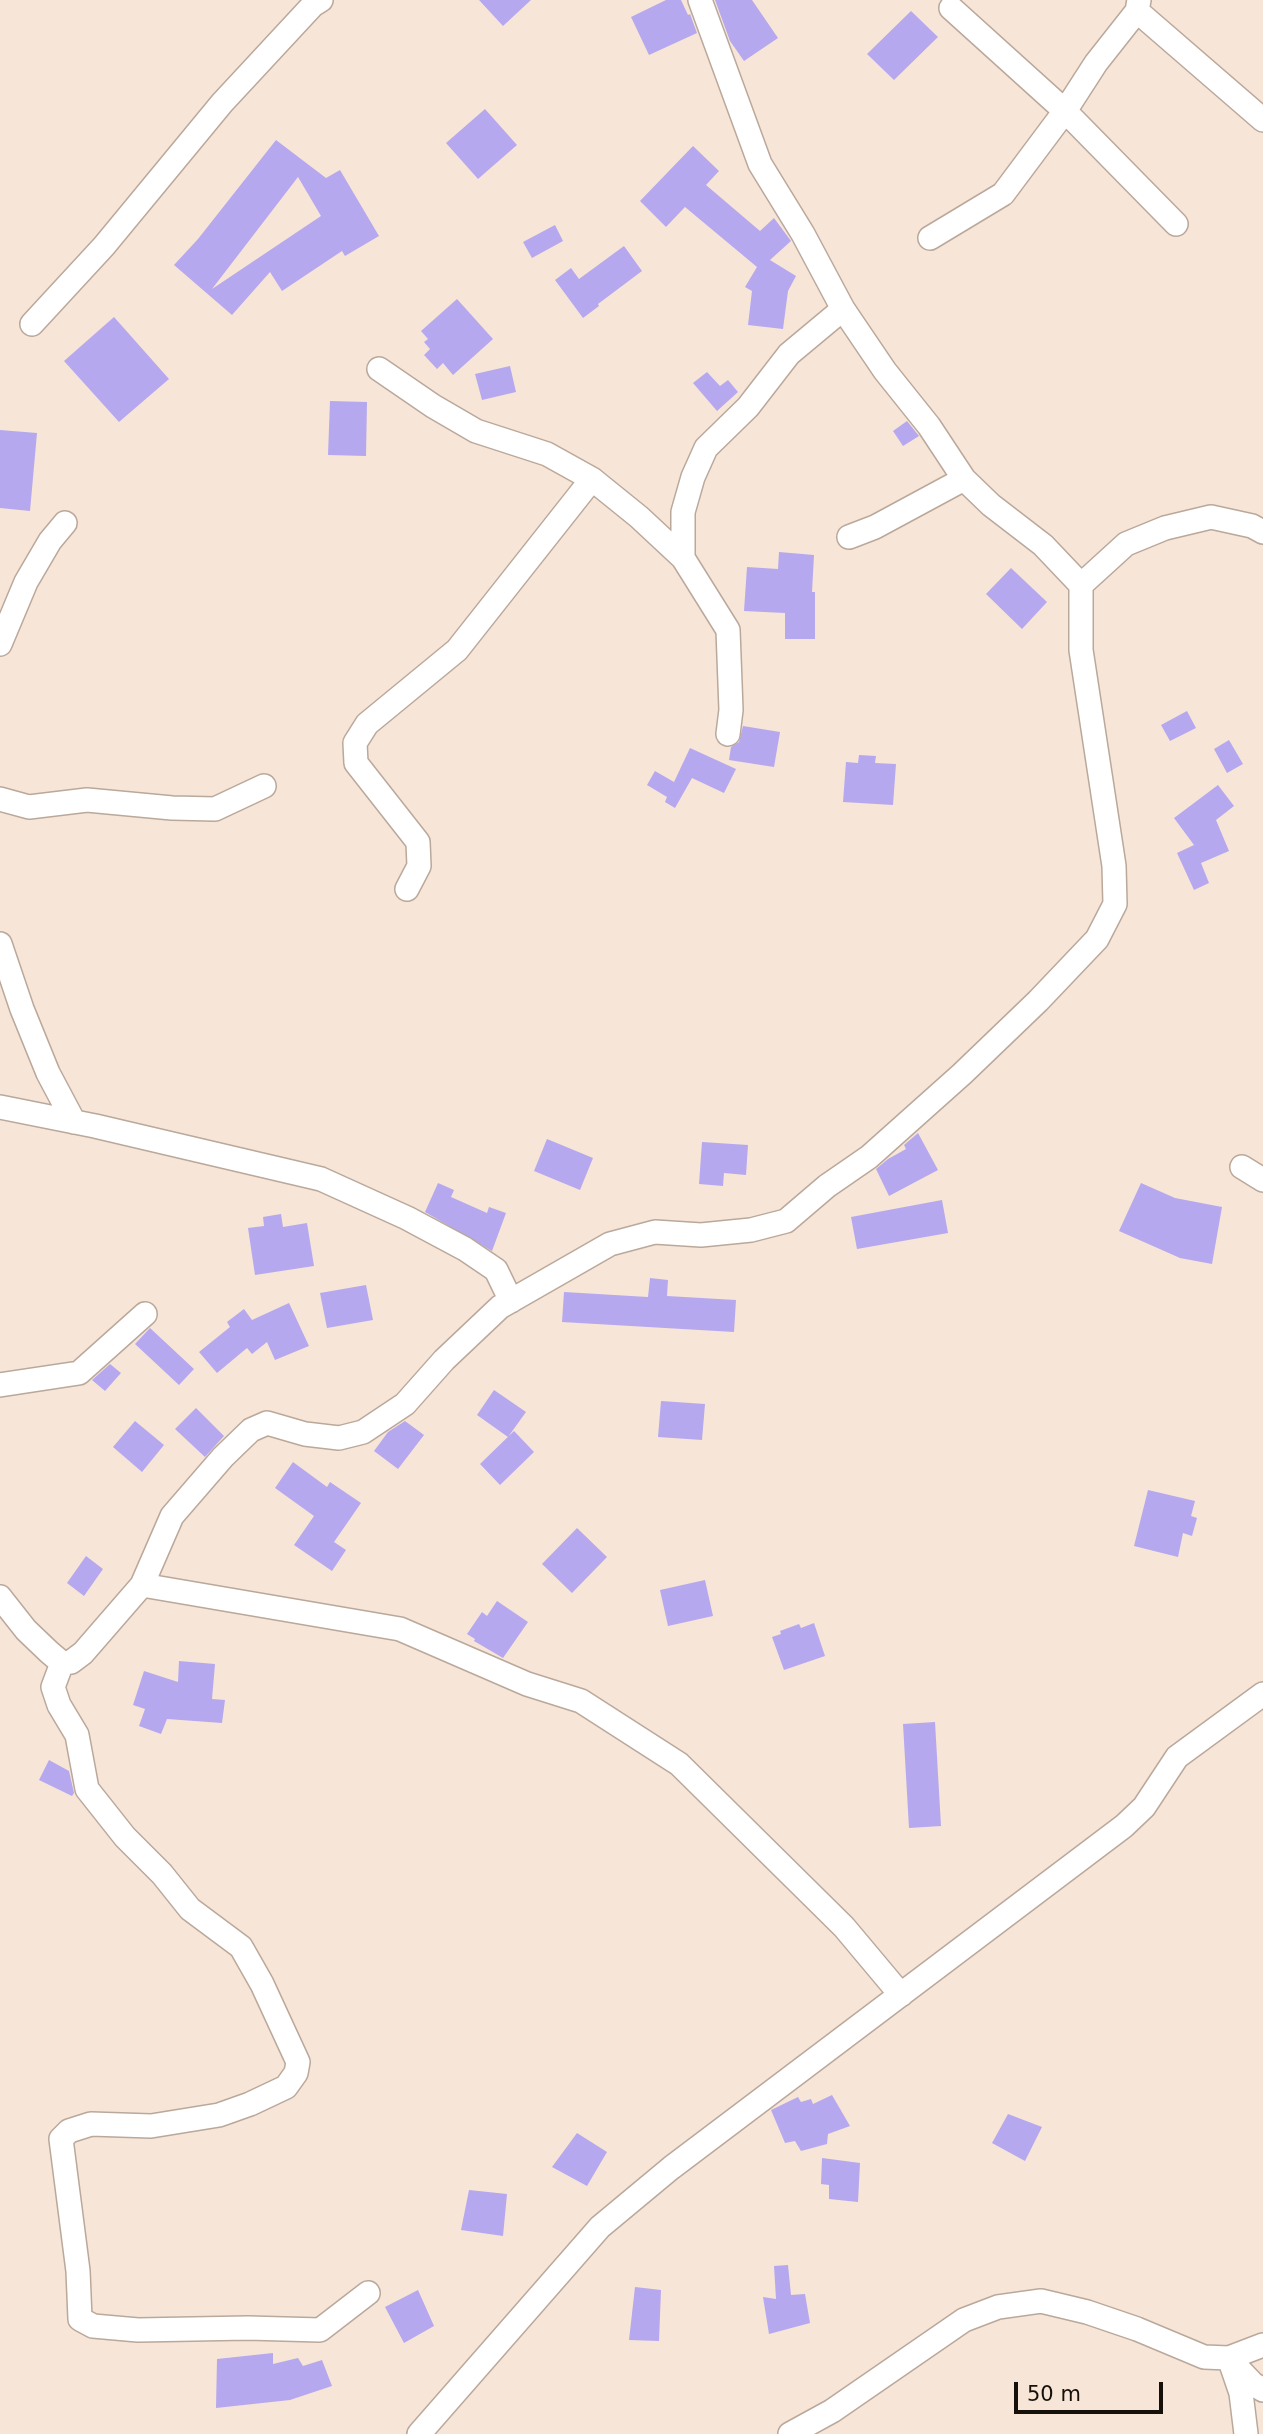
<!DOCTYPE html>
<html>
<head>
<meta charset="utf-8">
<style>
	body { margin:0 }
	#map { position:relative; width:1263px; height:2434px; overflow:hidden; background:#f7e5d7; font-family:"DejaVu Sans",sans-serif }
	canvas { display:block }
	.scale { position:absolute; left:1014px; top:2382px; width:149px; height:32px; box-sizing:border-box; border:4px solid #16100b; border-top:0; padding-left:9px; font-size:21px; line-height:24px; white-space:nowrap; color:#16100b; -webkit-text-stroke:5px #f7e5d7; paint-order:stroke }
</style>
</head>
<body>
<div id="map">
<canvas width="1263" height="2434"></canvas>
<div class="scale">50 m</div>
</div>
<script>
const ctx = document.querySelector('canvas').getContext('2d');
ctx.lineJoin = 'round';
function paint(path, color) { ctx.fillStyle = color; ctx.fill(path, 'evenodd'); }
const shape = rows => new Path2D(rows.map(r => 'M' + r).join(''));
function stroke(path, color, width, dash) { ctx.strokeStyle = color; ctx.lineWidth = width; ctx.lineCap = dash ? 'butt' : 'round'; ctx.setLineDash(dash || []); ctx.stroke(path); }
const building = shape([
	[479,0,531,0,503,26],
	[666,0,681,0,688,15,690,14,697,33,649,55,631,17],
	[715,0,752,0,778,38,744,61,730,41],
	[911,11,938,37,894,80,867,54],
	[485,109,517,145,478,179,446,143],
	[276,140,326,178,340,170,379,236,345,256,342,251,282,291,270,272,232,315,174,265,198,239],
	[298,177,321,216,212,289],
	[693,146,719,171,706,185,760,231,774,218,791,241,770,260,796,276,788,291,783,329,748,325,752,291,745,287,757,267,685,207,666,227,640,201],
	[555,225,563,241,532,258,523,242],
	[624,246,642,271,598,304,599,306,583,318,555,280,571,268,579,279],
	[457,299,493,339,453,375,443,363,437,369,424,355,430,349,424,342,428,339,421,331],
	[114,317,169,379,119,422,64,361],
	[510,366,516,392,482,400,475,374],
	[707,372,720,386,728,380,738,392,717,411,693,383],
	[330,401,367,402,366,456,328,455],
	[907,421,919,436,903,446,893,431],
	[0,430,37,433,30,511,0,508],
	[779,552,814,555,812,592,815,592,815,639,785,639,785,613,744,611,747,567,778,569],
	[1011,568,1047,602,1022,629,986,594],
	[1187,711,1196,728,1170,741,1161,725],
	[743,726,780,732,774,767,729,760,731,747,739,742],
	[1229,740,1243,764,1227,773,1214,749],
	[690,748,736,769,724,793,692,778,675,808,665,802,667,797,647,785,655,771,674,782],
	[859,755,876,756,875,763,896,764,893,805,843,802,846,762,858,763],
	[1218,785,1234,806,1216,820,1229,851,1201,863,1209,883,1194,890,1177,853,1194,845,1174,818],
	[918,1133,938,1170,889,1196,876,1169,888,1159,906,1149,904,1145],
	[547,1139,593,1158,580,1190,534,1171],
	[702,1142,748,1145,746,1175,724,1173,723,1186,699,1184],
	[438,1183,454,1190,451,1197,487,1213,489,1207,506,1213,492,1251,425,1212],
	[1141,1183,1175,1198,1222,1207,1212,1264,1180,1258,1119,1231],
	[942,1200,948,1233,857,1249,851,1217],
	[281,1214,283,1227,307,1223,314,1266,255,1275,248,1228,264,1226,263,1217],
	[650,1278,668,1280,667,1296,736,1300,734,1332,562,1322,564,1292,648,1297],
	[366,1285,373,1320,327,1328,320,1293],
	[289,1303,309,1346,275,1360,267,1342,252,1354,247,1348,217,1373,199,1352,230,1327,227,1322,244,1309,252,1320],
	[150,1328,194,1369,179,1385,135,1344],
	[110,1364,121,1373,105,1391,92,1380],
	[494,1390,526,1412,508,1437,477,1415],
	[661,1401,705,1404,702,1440,658,1437],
	[196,1408,224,1436,205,1457,175,1429],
	[135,1421,164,1445,142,1472,113,1447],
	[405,1421,424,1435,398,1469,374,1451,388,1432],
	[514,1431,534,1452,500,1485,480,1464],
	[293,1462,327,1487,330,1482,361,1503,334,1542,346,1550,332,1571,294,1545,314,1516,275,1488],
	[1148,1490,1195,1501,1191,1516,1197,1518,1192,1536,1183,1533,1178,1557,1134,1546],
	[577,1528,607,1557,572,1593,542,1564],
	[86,1556,103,1569,84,1596,67,1583],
	[705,1580,713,1616,668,1626,660,1590],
	[497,1601,528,1622,503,1658,474,1641,475,1639,467,1634,482,1612,487,1616],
	[814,1623,825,1656,784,1670,772,1637,781,1634,780,1631,799,1624,801,1628],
	[179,1661,215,1664,212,1699,225,1700,222,1723,167,1719,161,1734,139,1726,145,1709,133,1705,144,1671,178,1682],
	[935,1722,941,1826,909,1828,903,1724],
	[49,1760,69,1771,74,1793,72,1796,39,1780],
	[832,2095,850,2126,828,2134,827,2144,801,2151,795,2141,785,2143,771,2110,798,2097,801,2102,811,2099,813,2104],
	[1008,2114,1042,2127,1025,2161,992,2143],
	[577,2133,607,2152,587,2186,552,2167],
	[822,2158,860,2163,858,2202,829,2199,829,2185,821,2184],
	[469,2190,507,2194,503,2236,461,2230],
	[788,2265,791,2295,805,2294,810,2323,769,2334,763,2297,776,2299,774,2266],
	[635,2287,661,2290,659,2341,629,2340],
	[418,2290,434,2326,404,2343,385,2307],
	[273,2353,273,2364,298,2358,303,2366,322,2360,332,2386,290,2400,216,2408,217,2359]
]);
const minor = shape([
	[1139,0,1137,11,1263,120],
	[951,8,1065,111,1176,224],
	[930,238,1003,194,1065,111,1096,63,1137,11],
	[32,324,104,246,222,103,313,5,321,0],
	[379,369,433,406,476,431,547,454,592,479,639,517,683,558],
	[849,537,875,527,964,479],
	[1081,585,1126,544,1165,528,1211,517,1252,526,1263,532],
	[0,644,26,582,50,541,65,523],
	[728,734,731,710,728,630,683,558,683,512,693,477,706,448,748,407,789,354,843,309],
	[0,799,29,807,87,800,172,808,215,809,264,786],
	[407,889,419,866,418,842,356,763,355,743,367,724,457,650,592,479],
	[0,944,22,1009,48,1073,74,1122],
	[0,1107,95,1126,321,1179,407,1218,465,1249,496,1270,511,1301],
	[1242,1167,1263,1180],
	[0,1385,79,1373,145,1314],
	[142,1585,400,1629,527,1684,581,1701,679,1764,844,1927,901,1995],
	[0,1597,26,1630,49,1652,62,1663,71,1662,83,1653,142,1585,172,1516,223,1457,251,1430,267,1423,305,1434,339,1438,363,1432,405,1404,444,1360,500,1307,610,1244,655,1232,701,1235,751,1230,786,1221,827,1186,869,1157,962,1074,1038,1001,1097,939,1115,904,1114,866,1081,650,1081,585,1043,545,991,505,964,479,929,426,885,371,843,309,803,234,760,164,700,0],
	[62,1663,53,1687,59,1705,77,1735,87,1789,125,1837,162,1874,190,1909,241,1947,262,1984,298,2062,296,2073,286,2087,250,2104,219,2115,151,2126,91,2124,69,2131,61,2139,78,2271,80,2319,93,2326,138,2330,248,2328,320,2330,368,2293],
	[1229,2358,1241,2393,1246,2434],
	[1233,2363,1253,2384,1263,2390],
	[419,2434,600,2227,671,2168,1124,1826,1144,1807,1177,1757,1263,1694],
	[790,2434,832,2411,964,2320,998,2307,1041,2301,1087,2312,1137,2329,1204,2357,1229,2358,1263,2345]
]);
paint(building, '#b5a8ef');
stroke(minor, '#baa89b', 26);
stroke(minor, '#fff', 23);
</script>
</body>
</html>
